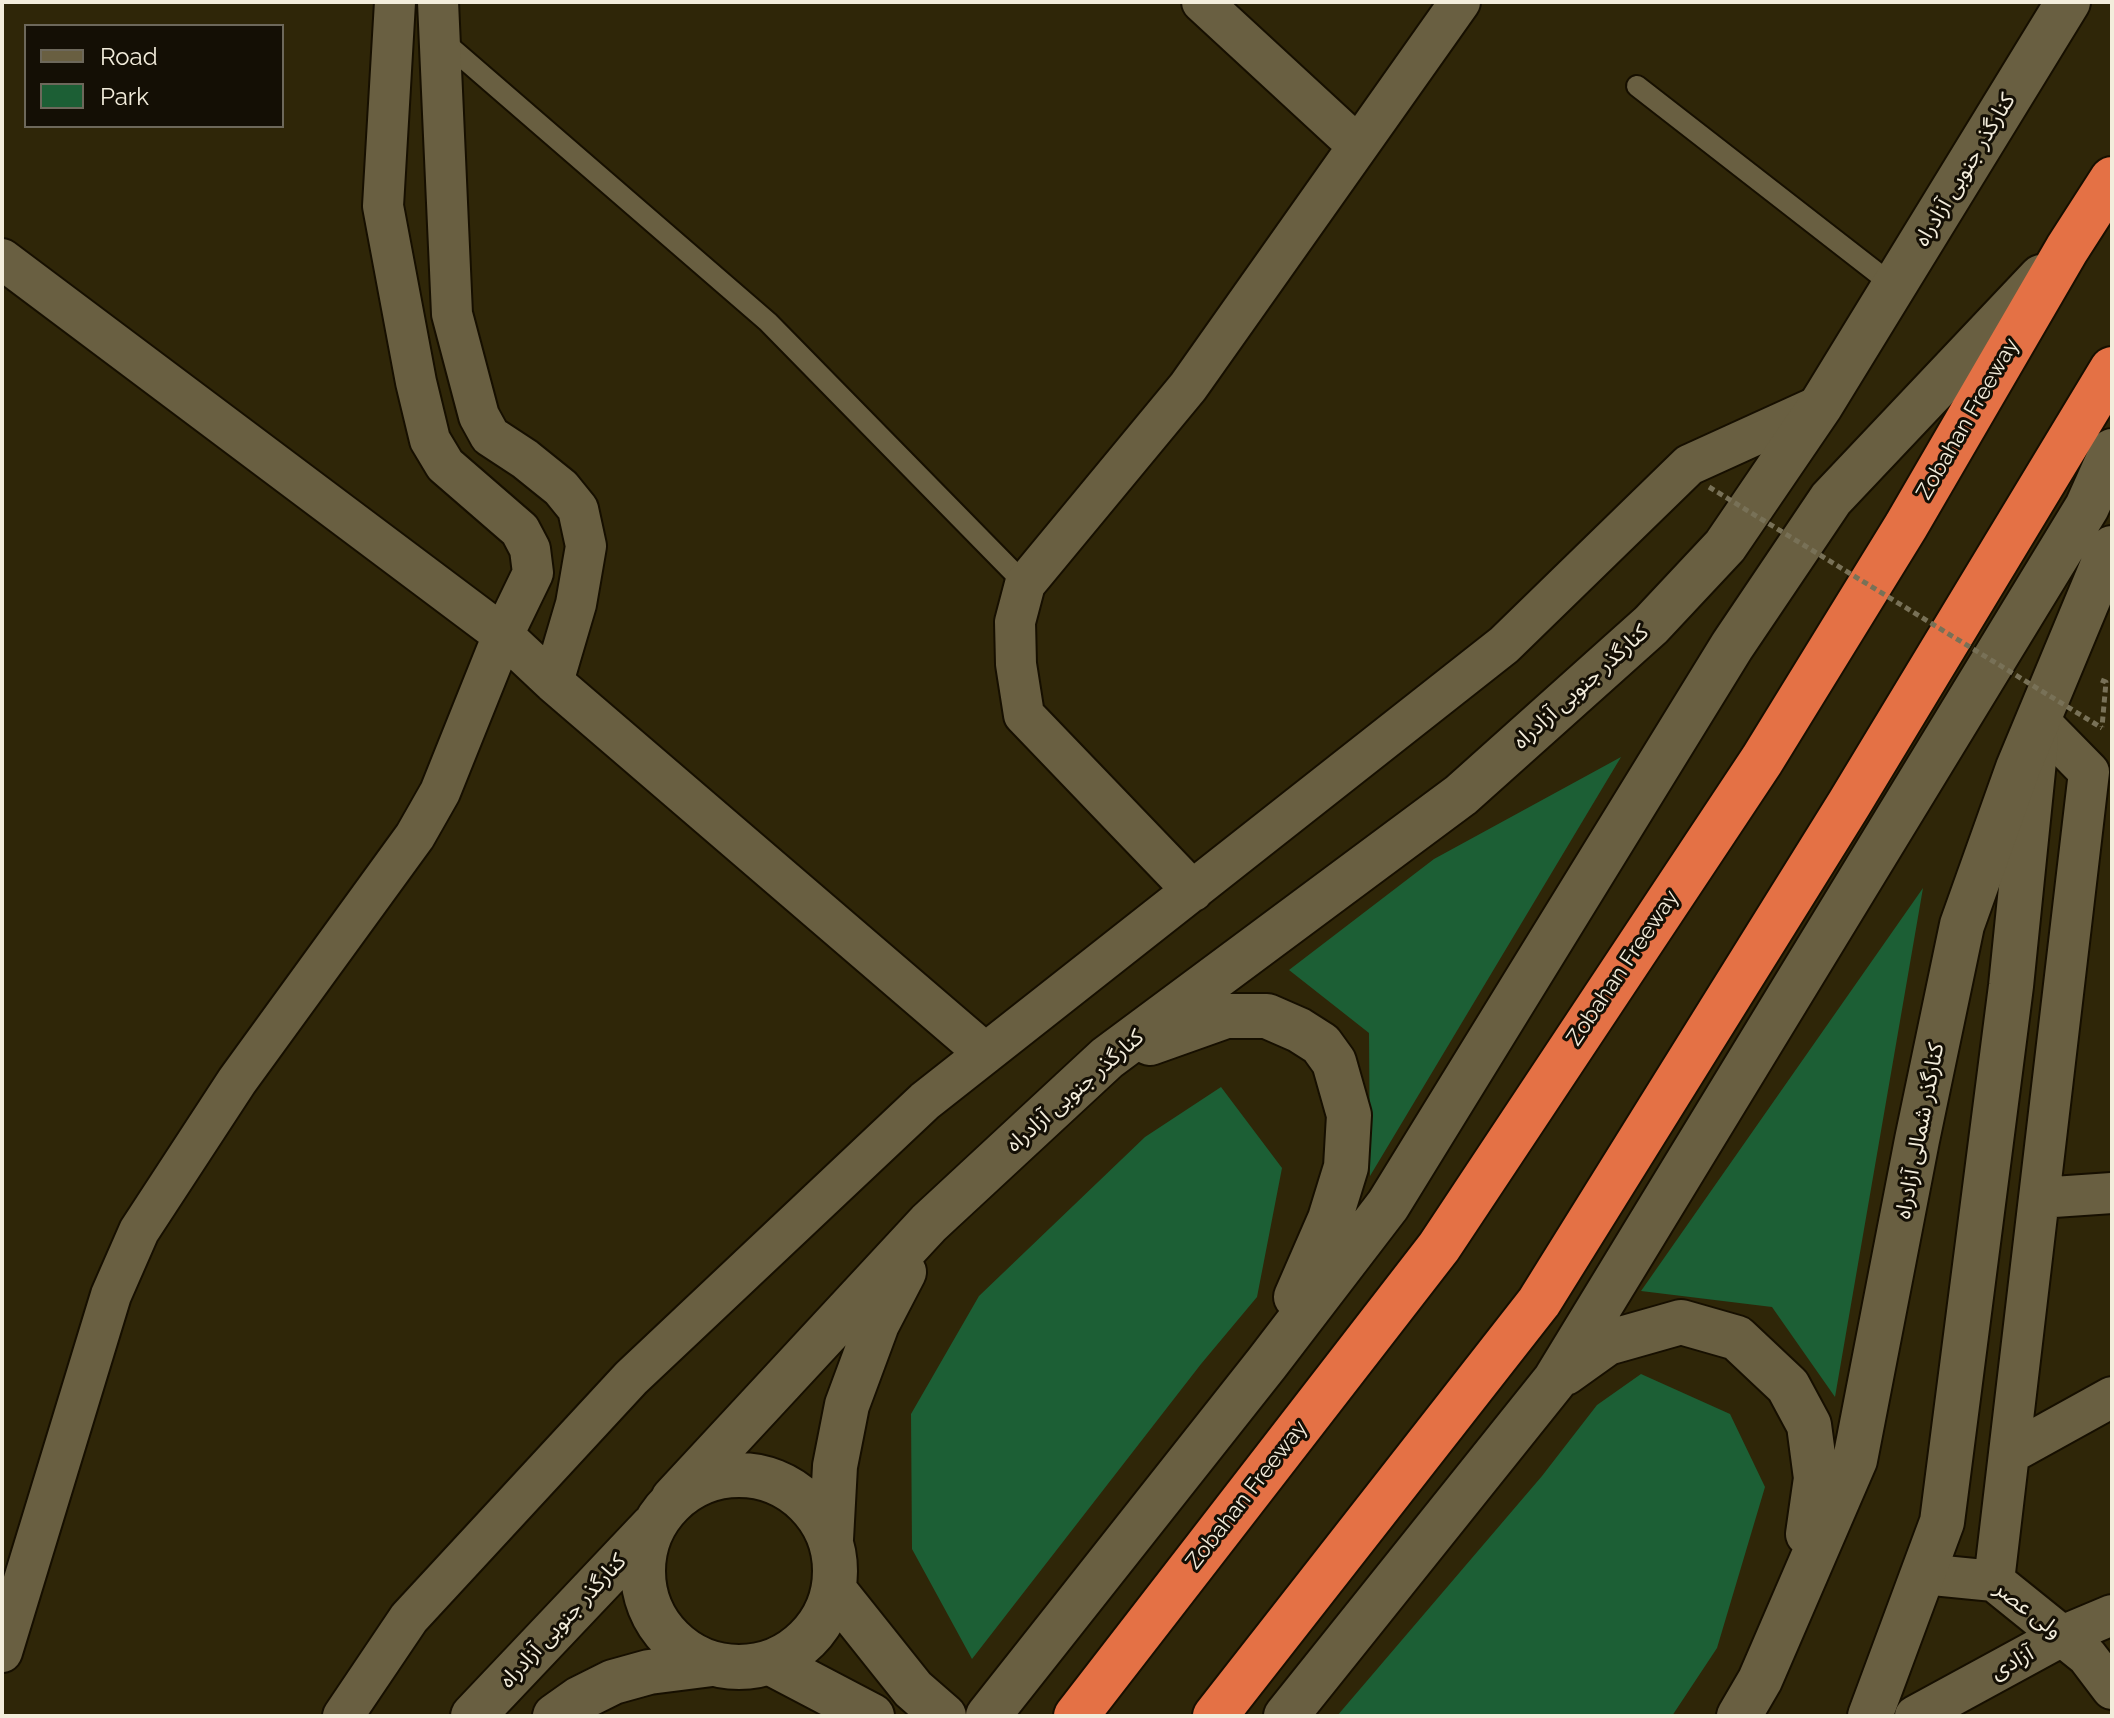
<!DOCTYPE html>
<html>
<head>
<meta charset="utf-8">
<style>
	body { margin:0 }
	#map { position:relative; width:2114px; height:1718px; overflow:hidden; background:#2f2608; font-family:Raleway,sans-serif }
	canvas { display:block }
	.frame { position:absolute; inset:0; border:4px solid #f3eddc; pointer-events:none }
	.legend { position:absolute; left:24px; top:24px; width:260px; height:104px; box-sizing:border-box; background:#140f05; border:2px solid #6d685b; margin:0; padding:10px 14px; list-style:none; font-size:24px; color:#f3eddc }
	.legend li { display:flex; align-items:center; gap:16px; height:40px }
	.legend b { width:40px; border:2px solid #6d685b }
</style>
</head>
<body>
<div id="map">
<canvas width="2114" height="1718"></canvas>
<div class="frame"></div>
<ul class="legend">
<li><b style="height:10px;background:#695f41"></b>Road</li>
<li><b style="height:22px;background:#1c5f35"></b>Park</li>
</ul>
</div>
<script>
const ctx = document.querySelector('canvas').getContext('2d');
ctx.lineJoin = 'round';
function paint(path, color) { ctx.fillStyle = color; ctx.fill(path, 'evenodd'); }
const shape = rows => new Path2D(rows.map(r => 'M' + r).join(''));
function stroke(path, color, width, dash) { ctx.strokeStyle = color; ctx.lineWidth = width; ctx.lineCap = dash ? 'butt' : 'round'; ctx.setLineDash(dash || []); ctx.stroke(path); }
function label(font, color, halo, rows, align = 'center') {
  ctx.font = font + ' Raleway,"Noto Sans Arabic",sans-serif'; ctx.lineWidth = 6; ctx.setLineDash([]); ctx.textBaseline = 'middle'; ctx.strokeStyle = halo; ctx.fillStyle = color; for (const [text, x, y, turn = 0] of rows) {
    ctx.save(); ctx.translate(x, y); ctx.rotate((+turn || 0) * Math.PI / 180); ctx.textAlign = isNaN(turn) ? turn : align; if (halo) ctx.strokeText(text, 0, 0); ctx.fillText(text, 0, 0); ctx.restore();
  }
}
const green = shape([
	[1621,757,1370,1176,1369,1033,1289,970,1434,859],
	[1923,888,1835,1397,1772,1307,1641,1291],
	[1221,1087,1282,1168,1257,1297,1201,1364,972,1659,912,1549,911,1414,979,1296,1145,1137],
	[1641,1374,1730,1414,1765,1487,1717,1648,1672,1716,1337,1716,1542,1476,1597,1405]
]);
const path = shape([
	[2101,680,2106,682,2102,727]
]);
const service = shape([
	[441,39,768,322,1025,584],
	[1637,86,1894,286]
]);
const minor = shape([
	[438,2,452,314,479,416,490,436,525,459,561,488,578,509,586,546,576,604,553,682],
	[1202,2,1358,146],
	[2,259,503,635,553,682,985,1053],
	[1193,891,1024,715,1016,664,1015,622,1025,584,1188,387,1460,2],
	[2039,1198,2112,1193],
	[2009,1454,2112,1397],
	[1923,1574,1994,1581,2087,1656,2112,1689],
	[1994,1581,2089,772,2038,720],
	[2,1652,111,1295,139,1231,237,1081,415,836,440,792,503,635,533,573,530,549,520,530,445,465,430,440,416,382,383,206,395,2],
	[343,1716,409,1618,631,1378,925,1101,1504,645,1689,465,1821,405],
	[1915,1716,2062,1636,2112,1615]
]);
const tertiary = shape([
	[1870,1716,1942,1522,2011,986,2036,741]
]);
const secondary = shape([
	[1150,1043,1226,1016,1267,1016,1299,1030,1321,1044,1334,1062,1349,1115,1346,1167,1330,1219,1296,1297],
	[1565,1373,1607,1343,1681,1322,1737,1338,1788,1386,1809,1425,1816,1478,1808,1534],
	'643 1571a96 96 0 1 1 192 0a96 96 0 1 1-192 0Z',
	[673,1499,929,1223,1107,1058,1461,795,1651,625,1725,546,1821,405,2068,2],
	[831,1539,835,1466,847,1405,877,1324,904,1272],
	[834,1590,913,1689,944,1716],
	[771,1663,872,1716],
	[473,1716,653,1526],
	[555,1716,579,1699,613,1682,649,1672,712,1664],
	[988,1716,1267,1363,1388,1205,1732,646,1831,499,2041,277],
	[1286,1716,1555,1380,2087,507,2112,451],
	[1739,1716,1760,1680,1855,1460,1917,1140,1962,925,2018,768,2103,564,2112,548]
]);
const motorway = shape([
	[1076,1716,1439,1247,1762,760,1906,526,2067,249,2112,179],
	[1215,1716,1539,1302,1849,804,2112,369]
]);
const pathBridge = shape([
	[1709,487,2102,728]
]);
const streetNames = [
	["کنارگذر جنوبی آزادراه",1965,170,-59],
	["Zobahan Freeway",1968,419,-60],
	["کنارگذر جنوبی آزادراه",1581,687,-42],
	["Zobahan Freeway",1623,968,-56],
	["کنارگذر جنوبی آزادراه",1075,1091,-41],
	["کنارگذر شمالی آزادراه",1920,1131,-79],
	["Zobahan Freeway",1247,1495,-52],
	["ولی عصر",2028,1610,38],
	["کنارگذر جنوبی آزادراه",563,1621,-47],
	["آزادی",2012,1663,-29]
];
paint(green, '#1c5f35');
stroke(service, '#160f00', 24);
stroke(minor, '#160f00', 44);
stroke(tertiary, '#160f00', 48);
stroke(secondary, '#160f00', 48);
stroke(motorway, '#160f00', 48);
stroke(path, '#787157', 5, [6, 4]);
stroke(service, '#695f41', 20);
stroke(minor, '#695f41', 40);
stroke(tertiary, '#695f41', 44);
stroke(secondary, '#695f41', 44);
stroke(motorway, '#e47145', 44);
stroke(pathBridge, '#787157', 5, [6, 4]);
label('22px', '#f3eddc', '#140f05', streetNames);
</script>
</body>
</html>
